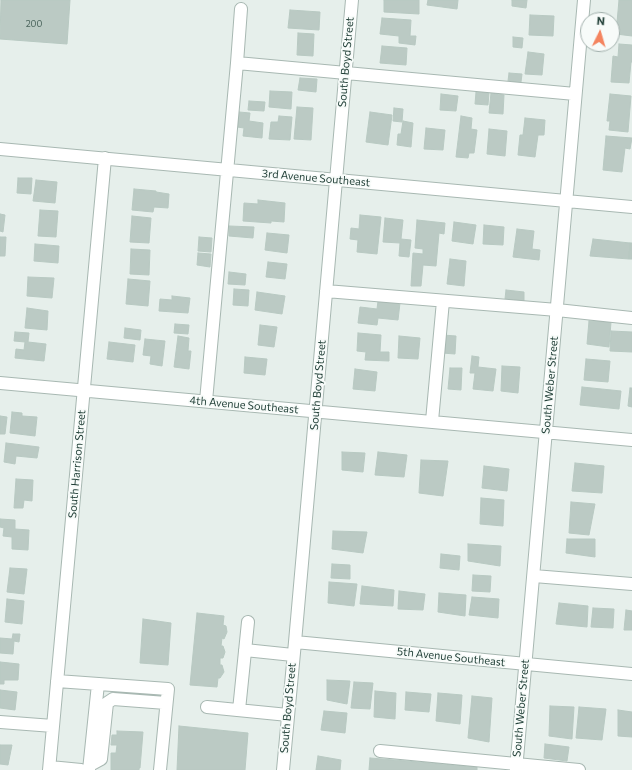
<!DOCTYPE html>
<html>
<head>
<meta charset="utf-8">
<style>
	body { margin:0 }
	#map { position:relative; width:632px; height:770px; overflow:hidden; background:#e6efeb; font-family:Commissioner,sans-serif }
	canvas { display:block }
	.north { position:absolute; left:580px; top:12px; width:40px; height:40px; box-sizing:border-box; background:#f7fbf9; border:1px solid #a3b1ad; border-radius:50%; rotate:5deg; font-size:11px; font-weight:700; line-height:16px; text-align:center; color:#24423a }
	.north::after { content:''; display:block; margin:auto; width:14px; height:18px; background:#f4845f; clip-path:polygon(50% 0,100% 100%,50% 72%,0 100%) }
</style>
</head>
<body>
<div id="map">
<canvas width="632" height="770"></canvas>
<div class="north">N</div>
</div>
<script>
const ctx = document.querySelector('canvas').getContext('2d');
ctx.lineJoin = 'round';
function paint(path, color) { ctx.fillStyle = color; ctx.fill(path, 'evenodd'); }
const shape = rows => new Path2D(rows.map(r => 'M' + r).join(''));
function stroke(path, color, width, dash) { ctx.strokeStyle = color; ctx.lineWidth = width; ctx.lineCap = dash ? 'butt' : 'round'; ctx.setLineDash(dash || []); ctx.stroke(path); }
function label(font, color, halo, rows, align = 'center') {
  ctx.font = font + ' Commissioner,sans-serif'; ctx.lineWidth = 3.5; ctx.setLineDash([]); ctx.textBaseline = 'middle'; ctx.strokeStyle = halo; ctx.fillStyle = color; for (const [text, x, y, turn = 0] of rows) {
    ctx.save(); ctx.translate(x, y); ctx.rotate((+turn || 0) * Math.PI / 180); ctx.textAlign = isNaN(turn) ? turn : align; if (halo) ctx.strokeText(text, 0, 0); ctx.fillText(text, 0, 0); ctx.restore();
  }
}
const building = shape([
	[1,0,70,0,67,44,0,39,1,0],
	[384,0,419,0,419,14,384,12,384,0],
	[428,0,458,0,457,9,427,5,428,0],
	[512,0,527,0,526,8,512,6,512,0],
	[619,0,632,0,632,36,616,34,619,0],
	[290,10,320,12,319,30,288,28,290,10],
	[530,15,554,16,553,36,529,35,530,15],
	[382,18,411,20,410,36,416,36,415,45,399,43,399,36,380,34,382,18],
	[298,33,314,34,313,56,297,55,298,33],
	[513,37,523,38,522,48,513,47,513,37],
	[619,44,632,45,632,62,631,62,629,83,611,82,613,56,618,57,619,44],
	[382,46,407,48,406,65,380,63,382,46],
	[528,52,544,54,542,75,525,74,528,52],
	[509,73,522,74,521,82,508,81,509,73],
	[300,78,317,79,316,92,298,90,300,78],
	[270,91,292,92,291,109,269,107,270,91],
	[476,92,489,93,488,105,475,104,476,92],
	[491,93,504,95,503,114,489,113,491,93],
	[441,94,458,96,456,111,440,110,441,94],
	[610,94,631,96,628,132,609,130,610,121,607,121,610,94],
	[249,101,265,102,264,111,248,110,249,101],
	[297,107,313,108,311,140,294,139,297,107],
	[394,108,403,109,402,122,393,121,394,108],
	[239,112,250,113,249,121,263,123,262,138,243,136,244,128,237,127,239,112],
	[370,112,392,115,388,145,366,142,370,112],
	[279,116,292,117,290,140,269,139,271,122,278,122,279,116],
	[461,116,472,118,471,129,477,130,474,153,469,153,468,158,456,157,461,116],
	[525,118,545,120,544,135,538,135,535,157,518,155,520,135,523,135,525,118],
	[403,121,413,123,411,147,397,145,398,134,401,134,403,121],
	[426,128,445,130,443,150,424,149,426,128],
	[489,129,507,131,505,156,487,154,489,129],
	[606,136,632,138,630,149,625,148,622,172,603,170,606,136],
	[18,178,32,178,31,194,17,193,18,178],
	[36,180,57,182,55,203,33,201,36,180],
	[134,189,156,191,156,192,169,194,168,208,154,207,153,212,132,210,134,189],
	[258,200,285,203,284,222,271,221,271,223,243,221,244,203,258,204,258,200],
	[40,210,58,211,56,237,38,236,40,210],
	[0,214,5,215,3,232,0,231,0,214],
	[360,215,381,217,377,254,357,252,358,240,350,239,351,228,359,229,360,215],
	[132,216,151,218,149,243,130,242,132,216],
	[385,218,403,220,401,239,411,240,409,257,399,256,400,243,383,242,385,218],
	[417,220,445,223,444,234,439,233,436,266,423,265,421,286,411,286,413,253,423,254,423,249,415,248,417,220],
	[454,222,476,225,473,244,452,241,454,222],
	[484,225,504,227,503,245,483,244,484,225],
	[229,226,254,227,253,238,229,236,229,226],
	[517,229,534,231,532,249,540,250,539,260,513,257,517,229],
	[267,233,289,235,287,253,265,250,267,233],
	[0,237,6,237,5,256,0,256,0,237],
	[199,237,212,238,211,252,198,251,199,237],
	[593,239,630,243,629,259,590,256,593,239],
	[630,243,632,243,632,259,629,259,630,243],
	[35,244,59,246,58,263,34,261,35,244],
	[131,249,150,250,149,275,130,274,131,249],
	[198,253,211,254,210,267,197,265,198,253],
	[450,259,466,261,464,286,447,284,450,259],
	[268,262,287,264,285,279,266,277,268,262],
	[229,272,246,274,245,285,228,284,229,272],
	[28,277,54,278,52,298,27,296,28,277],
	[128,279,150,281,148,306,126,304,128,279],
	[234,289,249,290,248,306,233,305,234,289],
	[506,290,524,292,524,301,505,299,506,290],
	[257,292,285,296,282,314,255,310,257,292],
	[172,296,190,298,188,313,159,311,160,299,172,300,172,296],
	[378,301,400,303,398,320,378,318,377,325,358,323,360,307,377,309,378,301],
	[27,308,48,311,47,330,25,328,27,308],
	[589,321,611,322,609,347,587,344,589,321],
	[175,324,189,325,188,334,174,333,175,324],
	[260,325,277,327,274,347,258,345,260,325],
	[125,328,141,330,140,340,124,338,125,328],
	[611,331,632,332,632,352,610,351,611,331],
	[15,332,29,333,28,342,46,344,44,361,15,358,16,349,24,350,25,342,14,341,15,332],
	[358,333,381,335,380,352,389,352,389,361,365,360,366,352,357,351,358,333],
	[443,335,456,336,455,354,442,353,443,335],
	[178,336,189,338,188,351,191,351,189,369,174,367,178,336],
	[399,336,420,338,418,359,398,358,399,336],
	[145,339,165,341,162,366,150,364,151,356,143,355,145,339],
	[109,342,135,345,133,362,107,359,109,342],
	[472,356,479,357,478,367,496,369,493,391,473,389,475,373,470,373,472,356],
	[245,357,267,359,265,375,244,373,245,357],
	[586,359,610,361,608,382,584,380,586,359],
	[502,366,520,367,518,393,501,391,502,366],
	[450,368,462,368,461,390,448,389,450,368],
	[355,369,377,372,375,391,353,389,355,369],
	[582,387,621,391,619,409,580,405,582,387],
	[630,388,632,388,632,407,628,406,630,388],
	[12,412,22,413,22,416,37,417,35,436,10,433,12,412],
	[0,416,7,417,5,434,0,434,0,416],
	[6,443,39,447,37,458,16,456,15,464,4,462,6,443],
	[342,452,365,453,363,472,342,470,342,452],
	[378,452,407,455,404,477,375,475,378,452],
	[421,460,448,461,443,496,419,493,421,460],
	[575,463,604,466,602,493,572,491,575,463],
	[484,466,509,469,507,491,482,488,484,466],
	[16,479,33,480,32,501,24,500,23,508,14,508,16,479],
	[481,498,504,500,503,526,480,524,481,498],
	[571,502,595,504,589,535,569,533,571,502],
	[0,519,15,520,15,529,29,530,28,550,12,549,12,537,3,536,4,528,0,527,0,519],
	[333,531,367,532,363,553,332,549,333,531],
	[567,539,595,539,595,557,566,553,567,539],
	[468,544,501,546,500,566,468,561,468,544],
	[441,554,460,556,459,570,440,568,441,554],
	[332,564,350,565,350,579,331,578,332,564],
	[10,568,27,569,24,594,7,592,10,568],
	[473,575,491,576,490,592,472,591,473,575],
	[329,582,357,584,354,606,328,603,329,582],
	[362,586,394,590,393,606,360,604,362,586],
	[399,591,425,594,423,610,398,609,399,591],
	[439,593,466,595,465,616,438,612,439,593],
	[472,597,499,599,498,618,469,615,472,597],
	[7,599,24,601,22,624,5,622,7,599],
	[559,603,588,606,587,627,556,624,559,603],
	[593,608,614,609,613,628,591,627,593,608],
	[626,610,632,611,632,630,624,630,626,610],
	[197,613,224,616,223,625,226,626,227,632,224,639,222,638,221,646,223,646,225,652,223,658,220,658,220,665,222,665,224,672,220,678,218,678,217,687,190,685,197,613],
	[143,619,171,623,168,665,140,663,143,619],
	[13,634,20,634,19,642,14,641,13,654,0,653,0,638,12,639,13,634],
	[0,662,19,664,18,680,4,680,4,684,0,684,0,662],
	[327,680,350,681,347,704,327,700,327,680],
	[354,682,373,683,370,709,351,708,354,682],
	[0,690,17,692,15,710,0,708,0,690],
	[375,691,396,693,395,719,374,717,375,691],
	[406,692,431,694,429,712,405,710,406,692],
	[438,693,462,695,460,724,436,721,438,693],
	[472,696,492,698,489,742,468,738,472,696],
	[550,706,574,707,572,739,549,736,550,706],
	[579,707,606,709,602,740,576,738,579,707],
	[618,710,632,712,632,737,618,736,618,710],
	[324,711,347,713,345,733,321,730,324,711],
	[179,726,248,733,245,770,177,770,179,726],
	[117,731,143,732,140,768,139,768,139,770,111,770,111,753,116,753,117,745,111,745,112,735,117,735,117,731],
	[545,744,569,747,567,761,544,758,545,744],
	[0,745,12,745,8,765,0,764,0,745],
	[318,756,341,760,340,770,316,770,318,756],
	[370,758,477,767,477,770,369,770,370,758]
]);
const minor = shape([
	[237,63,575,94],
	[0,149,632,207],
	[326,291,557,310,632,318],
	[0,383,632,440],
	[206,401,237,63,241,9],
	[432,421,443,301],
	[534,576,632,584],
	[295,642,632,674],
	[245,650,293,655],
	[57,681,168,689,160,770],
	[207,707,288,715],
	[239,710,248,622],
	[0,722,53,726],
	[380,751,579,770],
	[90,765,101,759,107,703,113,699,166,703],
	[50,767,81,770],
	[49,770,105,158],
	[89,770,98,684],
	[283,770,295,642,352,0],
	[516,770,584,0]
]);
const numberNames = [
	["200",34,24]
];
const streetNames = [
	["South Boyd Street",346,62,-85],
	["3rd Avenue Southeast",316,178,5],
	["South Boyd Street",318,385,-85],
	["South Weber Street",550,385,-85],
	["4th Avenue Southeast",244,405,5],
	["South Harrison Street",77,464,-85],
	["5th Avenue Southeast",451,657,6],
	["South Boyd Street",288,708,-85],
	["South Weber Street",521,708,-85]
];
paint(building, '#bbcac4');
stroke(building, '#b8c9c2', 1);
stroke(minor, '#a8b8b2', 14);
stroke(minor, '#fff', 12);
label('9px', '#4a645c', null, numberNames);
label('11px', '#24423a', '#f7fbf9', streetNames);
</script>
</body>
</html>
